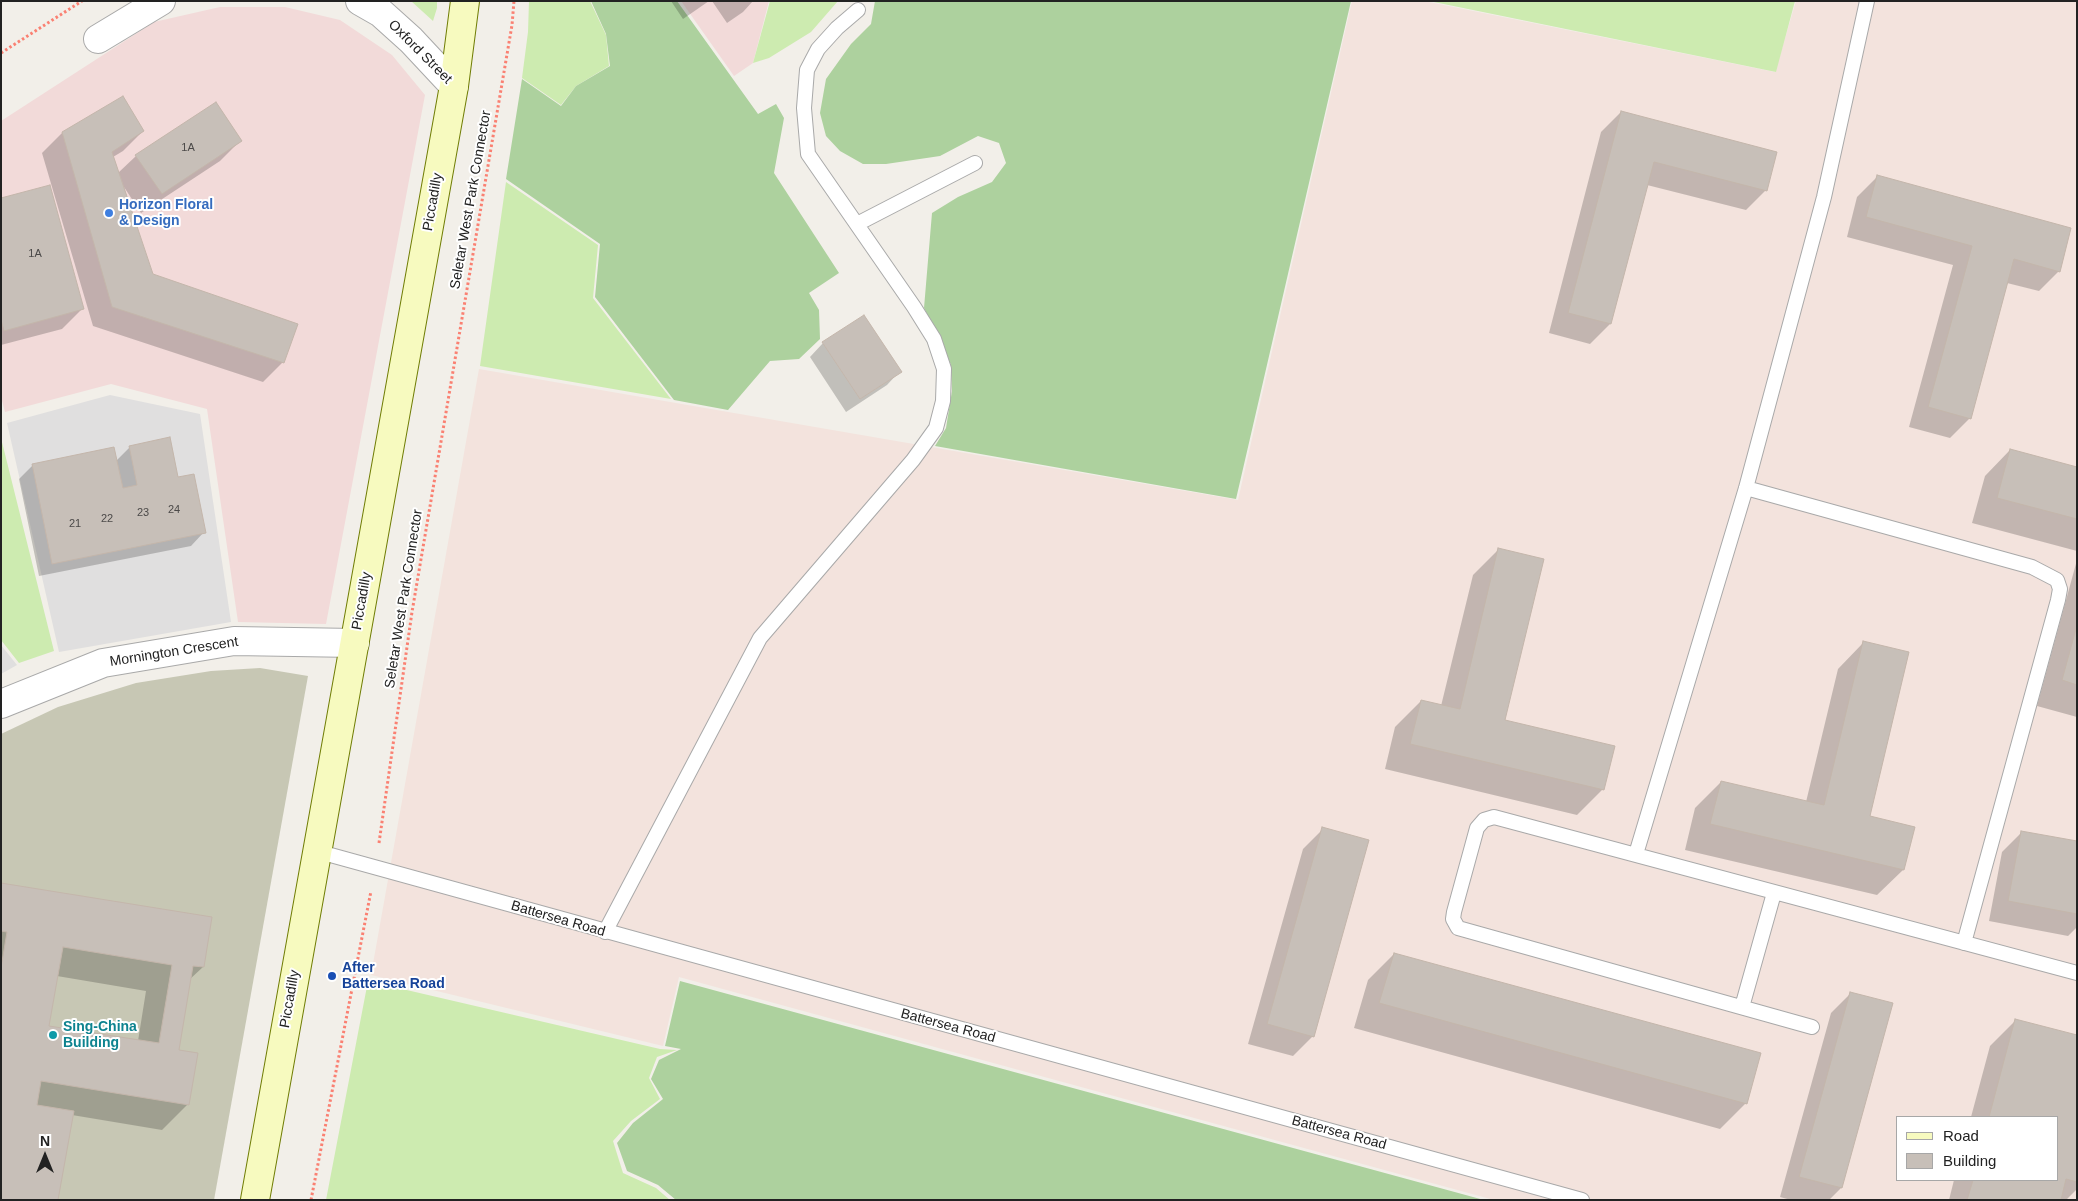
<!DOCTYPE html>
<html>
<head>
<meta charset="utf-8">
<style>
	body { margin:0 }
	#map { position:relative; width:2078px; height:1201px; overflow:hidden; background:#f2efe9; font-family:Helvetica,sans-serif }
	canvas { display:block }
	.frame { position:absolute; inset:0; border:2px solid #222; pointer-events:none }
	.legend { position:absolute; left:1896px; top:1116px; width:162px; height:65px; box-sizing:border-box; background:#fff; border:1px solid #a7a7a7; margin:0; padding:6px 9px; list-style:none; font-size:15px; color:#222 }
	.legend li { display:flex; align-items:center; gap:10px; height:25px }
	.legend b { width:25px; border:1px solid #a7a7a7 }
	.north { position:absolute; left:20px; top:1131px; width:50px; height:50px; -webkit-text-stroke:4px #fff; paint-order:stroke; rotate:0deg; font-size:14px; font-weight:700; line-height:20px; text-align:center; color:#222 }
	.north::after { content:''; display:block; margin:auto; width:18px; height:22px; background:#222; clip-path:polygon(50% 0,100% 100%,50% 72%,0 100%) }
</style>
</head>
<body>
<div id="map">
<canvas width="2078" height="1201"></canvas>
<div class="frame"></div>
<ul class="legend">
<li><b style="height:6px;background:#f7fabf"></b>Road</li>
<li><b style="height:14px;background:#c7bfb8"></b>Building</li>
</ul>
<div class="north">N</div>
</div>
<script>
const ctx = document.querySelector('canvas').getContext('2d');
ctx.lineJoin = 'round';
function paint(path, color) { ctx.fillStyle = color; ctx.fill(path, 'evenodd'); }
const shape = rows => new Path2D(rows.map(r => 'M' + r).join(''));
function stroke(path, color, width, dash) { ctx.strokeStyle = color; ctx.lineWidth = width; ctx.lineCap = dash ? 'butt' : 'round'; ctx.setLineDash(dash || []); ctx.stroke(path); }
function label(font, color, halo, rows, align = 'center') {
  ctx.font = font + ' Helvetica,sans-serif'; ctx.lineWidth = 4; ctx.setLineDash([]); ctx.textBaseline = 'middle'; ctx.strokeStyle = halo; ctx.fillStyle = color; for (const [text, x, y, turn = 0] of rows) {
    ctx.save(); ctx.translate(x, y); ctx.rotate((+turn || 0) * Math.PI / 180); ctx.textAlign = isNaN(turn) ? turn : align; if (halo) ctx.strokeText(text, 0, 0); ctx.fillText(text, 0, 0); ctx.restore();
  }
}
const residential = shape([
	[110,395,200,414,231,622,59,652,7,423],
	[1,645,17,665,1,674]
]);
const commercial = shape([
	[681,1,769,1,753,63,734,76],
	[220,7,285,7,340,20,392,55,425,95,326,624,238,622,207,409,111,384,5,412,1,397,1,121,154,22]
]);
const military = shape([
	[1352,1,1424,1,1775,72,1796,1,2077,1,2077,1200,1494,1200,679,977,663,1046,371,975,479,369,1238,500],
	[1897,1117,2057,1117,2057,1180,1897,1180]
]);
const construction = shape([
	[260,668,308,676,214,1200,1,1200,1,734,58,707,136,683,211,671]
]);
const grass = shape([
	[411,1,437,1,437,8,433,21],
	[529,1,590,1,606,35,609,66,576,86,561,105,522,78,528,32],
	[770,1,838,1,811,32,769,58,753,63],
	[1429,1,1795,1,1776,72],
	[506,182,598,245,593,298,671,399,480,366],
	[1,438,54,651,19,663,1,640],
	[368,981,660,1049,677,1050,657,1057,649,1078,660,1099,631,1121,613,1141,623,1173,656,1188,670,1200,326,1200]
]);
const forest = shape([
	[591,1,677,1,758,114,776,104,784,118,774,173,839,273,809,293,819,310,820,339,799,359,770,361,728,410,674,400,595,297,600,244,506,179,522,79,561,106,576,86,610,66,606,34],
	[875,1,1351,1,1236,499,935,446,946,428,952,391,951,365,937,333,924,308,932,213,958,197,992,182,1006,163,999,143,978,136,940,156,886,164,863,164,840,151,826,136,820,113,826,79,851,44,871,24],
	[680,981,1484,1200,676,1200,658,1185,627,1171,617,1143,633,1123,663,1099,651,1079,659,1060,681,1049,665,1046]
]);
const shadow = shape([
	[671,1,709,1,683,19],
	[712,1,753,1,743,12,727,23],
	[122,98,143,131,123,151,113,157,118,173,136,156,240,141,220,161,141,213,124,187,152,275,283,362,263,382,93,326,42,153,62,133],
	[1621,112,1766,190,1746,210,1647,185,1610,324,1590,344,1549,333,1601,132],
	[1877,177,2059,271,2039,291,2007,283,1970,418,1950,438,1909,427,1953,265,1847,237,1857,197],
	[1,200,82,309,62,329,1,345],
	[823,343,900,371,887,385,846,412,810,357],
	[130,447,178,478,204,532,191,546,39,576,19,479,33,465,116,461],
	[2010,450,2077,468,2077,551,1972,523,1985,476],
	[1499,549,1504,721,1603,789,1577,815,1385,769,1395,727,1421,701,1441,706,1473,575],
	[2077,560,2077,717,2037,706],
	[1863,643,1869,817,1903,870,1877,895,1685,850,1695,808,1721,782,1806,802,1838,669],
	[1323,829,1313,1036,1293,1056,1248,1044,1303,849],
	[2022,832,2077,842,2077,927,2068,936,1989,921,2002,852],
	[1,884,203,967,189,980,178,1051,188,1104,162,1130,72,1115,1,1200],
	[57,976,146,991,138,1041,48,1027],
	[1394,954,1746,1103,1720,1129,1354,1028,1368,980],
	[1851,993,1891,1004,1841,1188,1829,1200,1791,1200,1780,1197,1831,1013],
	[2016,1020,2077,1036,2077,1189,2066,1200,1949,1200,1954,1180,2057,1180,2057,1117,1971,1117,1990,1046]
]);
const building = shape([
	[123,96,144,131,112,152,153,274,298,324,284,363,112,307,62,132,123,96],
	[216,102,242,141,162,194,135,155,216,102],
	[1621,111,1777,152,1767,191,1654,162,1611,324,1568,313,1621,111],
	[1877,175,2071,228,2060,272,2014,259,1971,419,1928,407,1972,246,1866,217,1877,175],
	[50,185,84,309,4,331,1,320,1,198,50,185],
	[864,315,902,372,860,399,822,342,864,315],
	[170,437,178,477,194,474,206,533,52,564,32,464,114,447,123,488,137,485,129,446,170,437],
	[2010,449,2077,467,2077,519,1997,498,2010,449],
	[1498,548,1544,559,1505,720,1615,746,1604,790,1410,744,1421,700,1460,709,1498,548],
	[2077,625,2077,685,2062,680,2077,625],
	[1863,641,1909,652,1870,816,1915,827,1904,870,1710,824,1721,781,1824,805,1863,641],
	[1322,827,1369,840,1314,1037,1267,1024,1322,827],
	[2021,831,2077,841,2077,914,2008,901,2021,831],
	[1,883,212,917,204,967,193,966,179,1050,198,1053,189,1105,41,1081,37,1105,74,1111,58,1200,1,1200,1,968,7,932,1,931,1,883],
	[63,947,172,965,159,1043,49,1026,63,947],
	[1394,953,1761,1053,1747,1104,1379,1003,1394,953],
	[1850,992,1893,1003,1842,1188,1799,1177,1850,992],
	[2015,1019,2077,1035,2077,1182,2066,1179,2061,1200,1967,1200,1973,1180,2057,1180,2057,1117,1989,1117,2015,1019]
]);
const path = shape([
	[1,53,82,1],
	[379,843,412,612,512,25,514,1],
	[311,1200,371,891]
]);
const lane = shape([
	[857,224,975,163],
	[1746,488,2032,567,2057,580,2060,589,2058,600,1964,943],
	[316,851,1582,1200],
	[1636,854,1746,488,1824,197,1867,1],
	[605,932,760,638,913,460,936,428,943,401,944,369,934,339,914,307,808,154,804,108,807,70,818,49,837,28,858,10],
	[1742,1007,1774,893],
	[1812,1027,1458,928,1453,919,1454,912,1477,828,1484,820,1494,817,2077,973]
]);
const street = shape([
	[360,1,381,13,411,40,454,86],
	[98,39,161,1],
	[1,704,103,663,234,641,355,643]
]);
const secondary = shape([
	[255,1200,454,86,465,1]
]);
const markers = [
	[109,213,5,"#3f7fe0"],
	[332,976,5,"#1a4fb4"],
	[53,1035,5,"#0f9aa8"]
];
const numberNames = [
	["1A",188,148],
	["1A",35,254],
	["24",174,510],
	["23",143,513],
	["22",107,519],
	["21",75,524]
];
const streetNames = [
	["Oxford Street",420,52,45],
	["Seletar West Park Connector",471,200,-80],
	["Piccadilly",433,202,-80],
	["Seletar West Park Connector",404,599,-81],
	["Piccadilly",362,601,-80],
	["Mornington Crescent",174,652,-9],
	["Battersea Road",558,919,16],
	["Piccadilly",290,999,-80],
	["Battersea Road",948,1026,15],
	["Battersea Road",1339,1133,15]
];
const shopNames = [
	["Horizon Floral",119,205],
	["& Design",119,221]
];
const transitNames = [
	["After",342,968],
	["Battersea Road",342,984]
];
const cultureNames = [
	["Sing-China",63,1027],
	["Building",63,1043]
];
paint(residential, '#e0dfdf');
paint(commercial, '#f2dad9');
paint(military, '#f3e3dd');
paint(construction, '#c7c7b4');
paint(grass, '#cdebb0');
paint(forest, '#add19e');
paint(shadow, '#0003');
paint(building, '#c7bfb8');
stroke(building, '#c4b6ab', 1);
stroke(lane, '#a9a9a9', 16);
stroke(street, '#a9a9a9', 30);
stroke(secondary, '#707d05', 30);
stroke(path, '#fa8072', 3, [2.5, 2.5]);
stroke(lane, '#fff', 14);
stroke(street, '#fff', 28);
stroke(secondary, '#f7fabf', 28);
for (const [x, y, r, color] of markers) { const dot = new Path2D(); dot.arc(x, y, r, 0, 2 * Math.PI); ctx.fillStyle = color; ctx.fill(dot); stroke(dot, '#fff', 2); }
label('11px', '#4b4948', null, numberNames);
label('14px', '#222', '#fff', streetNames);
label('bold 14px', '#366cbe', '#fff', shopNames, 'left');
label('bold 14px', '#164399', '#fff', transitNames, 'left');
label('bold 14px', '#0d838f', '#fff', cultureNames, 'left');
</script>
</body>
</html>
